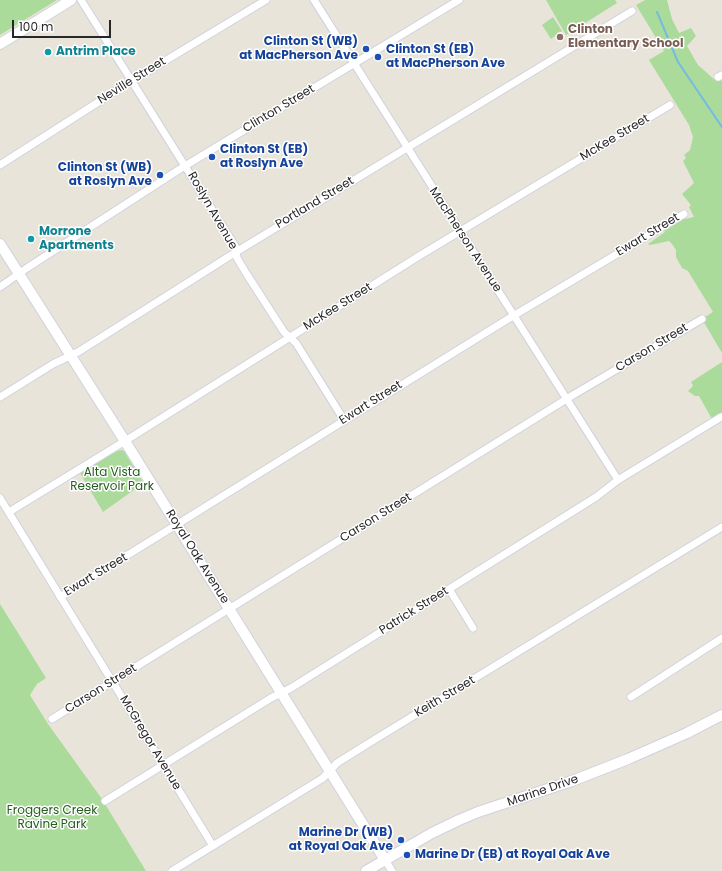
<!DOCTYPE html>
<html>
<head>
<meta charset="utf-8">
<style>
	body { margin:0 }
	#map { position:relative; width:722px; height:871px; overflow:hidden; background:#e9e4da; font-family:Poppins,sans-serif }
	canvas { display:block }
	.scale { position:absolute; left:12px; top:20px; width:99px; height:18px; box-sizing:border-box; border:2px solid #272727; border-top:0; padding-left:5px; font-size:12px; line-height:14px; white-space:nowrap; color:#272727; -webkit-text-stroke:3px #fff; paint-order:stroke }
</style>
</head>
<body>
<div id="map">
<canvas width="722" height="871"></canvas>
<div class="scale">100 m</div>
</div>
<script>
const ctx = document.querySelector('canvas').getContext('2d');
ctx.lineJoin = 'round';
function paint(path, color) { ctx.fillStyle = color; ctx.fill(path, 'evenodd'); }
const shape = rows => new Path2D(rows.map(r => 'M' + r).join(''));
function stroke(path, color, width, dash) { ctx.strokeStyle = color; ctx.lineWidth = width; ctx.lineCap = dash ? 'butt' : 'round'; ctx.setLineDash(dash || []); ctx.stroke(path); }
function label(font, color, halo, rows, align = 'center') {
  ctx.font = font + ' Poppins,sans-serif'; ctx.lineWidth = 3; ctx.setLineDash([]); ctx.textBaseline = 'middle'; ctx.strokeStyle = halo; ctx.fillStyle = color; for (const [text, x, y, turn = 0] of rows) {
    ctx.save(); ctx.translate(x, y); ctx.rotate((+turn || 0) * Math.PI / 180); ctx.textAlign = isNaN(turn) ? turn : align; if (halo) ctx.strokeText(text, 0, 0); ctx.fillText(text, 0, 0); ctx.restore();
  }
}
const green = shape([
	[0,0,57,0,0,35],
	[546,0,615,0,617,3,566,35],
	[645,0,667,0,672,19,679,33,691,28,696,36,687,46,698,65,716,81,721,80,722,81,722,353,702,319,713,312,688,271,682,268,676,257,676,250,672,244,669,241,650,245,648,244,665,232,664,230,680,220,694,217,689,207,691,205,682,194,694,183,683,161,686,158,684,155,690,150,693,137,689,125,649,60,664,51,636,5],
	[553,17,562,31,551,39,542,25],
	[722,362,722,413,712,419,699,396,695,396,688,391,693,386,691,382],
	[122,450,124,451,144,484,138,487,103,512,80,473,117,451],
	[0,604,46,678,37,684,30,695,48,724,102,799,146,871,0,871]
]);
const stream = shape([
	[657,12,678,62,722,127]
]);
const street = shape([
	[81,0,235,246,237,258,246,273,284,332,296,343,344,420],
	[314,0,618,480],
	[718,77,722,75],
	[0,165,125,85,266,0],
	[0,287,27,268,180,169,459,0],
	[0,397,53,364,78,352,236,252,632,11],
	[0,498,213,846],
	[9,512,125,441,419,256,670,105],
	[449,589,473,628],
	[60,597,508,319,684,214],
	[631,697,722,638],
	[52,719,573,395,702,319],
	[105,801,271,698,291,688,596,497,618,480,721,417],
	[385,860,392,871],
	[172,871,323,778,337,763,369,743,722,527]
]);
const secondary = shape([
	[0,44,71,0],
	[0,244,128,446,385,860],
	[366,871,432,833,459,820,478,812,572,781,628,759,687,733,722,715]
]);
const markers = [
	[560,37,4,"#8d6e63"],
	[366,49,4,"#1a4fb4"],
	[48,52,4,"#0f9aa8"],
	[378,57,4,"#1a4fb4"],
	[212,157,4,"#1a4fb4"],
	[160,175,4,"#1a4fb4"],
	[31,239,4,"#0f9aa8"],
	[401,840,4,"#1a4fb4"],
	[407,855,4,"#1a4fb4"]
];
const educationNames = [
	["Clinton",568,30],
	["Elementary School",568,44]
];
const transitNames = [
	["Clinton St (WB)",358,42],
	["at MacPherson Ave",358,56],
	["Clinton St (EB)",386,50,"left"],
	["at MacPherson Ave",386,64,"left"],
	["Clinton St (EB)",220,150,"left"],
	["at Roslyn Ave",220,164,"left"],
	["Clinton St (WB)",152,168],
	["at Roslyn Ave",152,182],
	["Marine Dr (WB)",393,833],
	["at Royal Oak Ave",393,847],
	["Marine Dr (EB) at Royal Oak Ave",415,855,"left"]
];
const cultureNames = [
	["Antrim Place",56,52],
	["Morrone",39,232],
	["Apartments",39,246]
];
const streetNames = [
	["Neville Street",132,81,-32],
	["Clinton Street",279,109,-31],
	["McKee Street",615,138,-31],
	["Portland Street",315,203,-31],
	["Roslyn Avenue",212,211,60],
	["Ewart Street",648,235,-31],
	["MacPherson Avenue",465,240,57],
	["McKee Street",338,307,-32],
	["Carson Street",652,348,-31],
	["Ewart Street",371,403,-32],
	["Carson Street",376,518,-32],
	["Royal Oak Avenue",197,557,58],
	["Ewart Street",96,575,-31],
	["Patrick Street",414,611,-32],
	["Carson Street",101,689,-32],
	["Keith Street",445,697,-31],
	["McGregor Avenue",150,743,59],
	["Marine Drive",543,791,-19]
];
const parkNames = [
	["Alta Vista",112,473],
	["Reservoir Park",112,487],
	["Froggers Creek",52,811],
	["Ravine Park",52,825]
];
paint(green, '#aadb9a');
stroke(stream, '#75bae3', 2);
stroke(street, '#cfd1df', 9);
stroke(secondary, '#cfd1df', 12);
stroke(street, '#fff', 7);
stroke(secondary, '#fff', 10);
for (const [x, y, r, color] of markers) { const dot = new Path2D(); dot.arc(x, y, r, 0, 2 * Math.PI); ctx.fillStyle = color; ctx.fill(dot); stroke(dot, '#fff', 1.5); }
label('bold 12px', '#785e54', '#fff', educationNames, 'left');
label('bold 12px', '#164399', '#fff', transitNames, 'right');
label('bold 12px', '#0d838f', '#fff', cultureNames, 'left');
label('12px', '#272727', '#fff', streetNames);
label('12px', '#255c1f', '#fff', parkNames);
</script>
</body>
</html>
